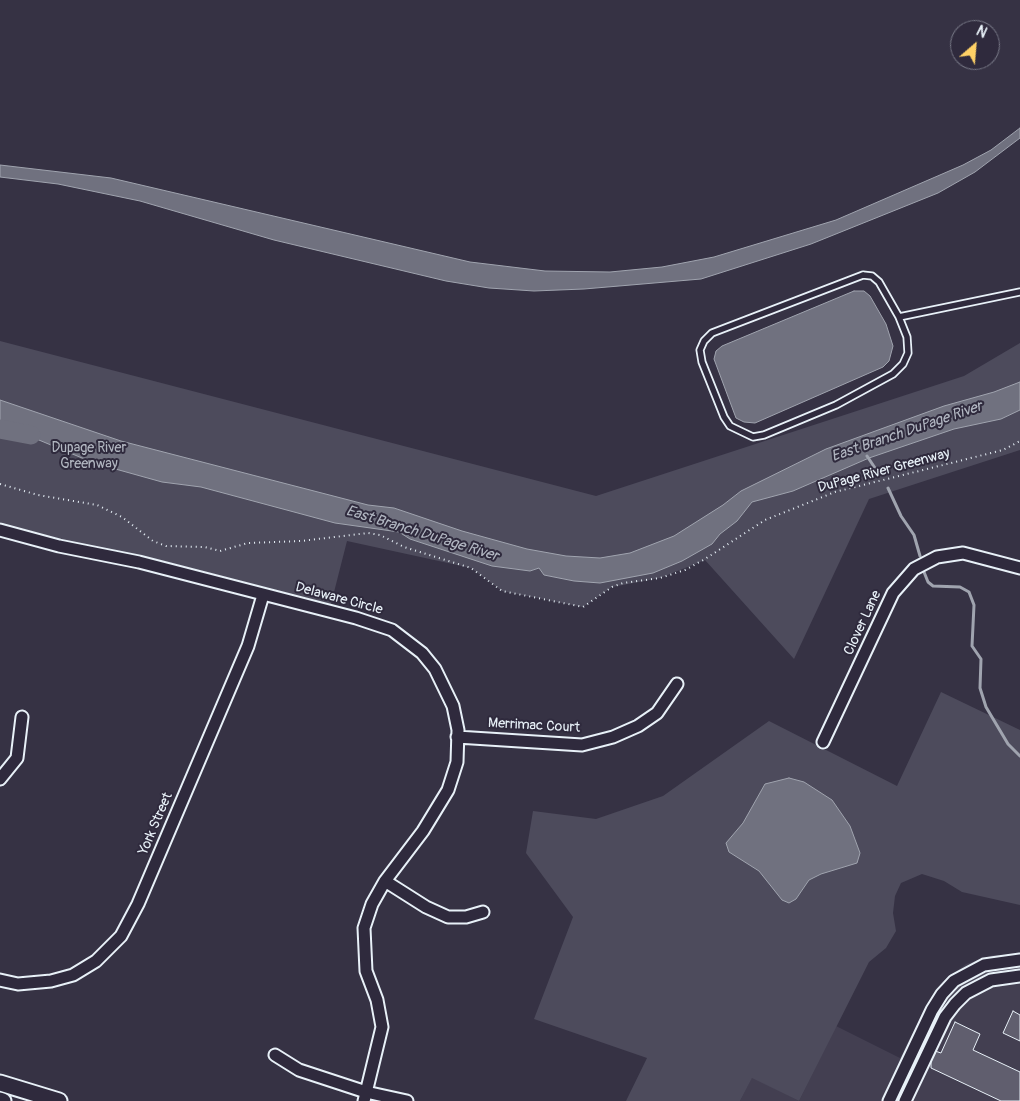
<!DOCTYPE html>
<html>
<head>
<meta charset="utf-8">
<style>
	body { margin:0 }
	#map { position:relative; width:1020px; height:1101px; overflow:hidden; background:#363244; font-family:Pangolin,sans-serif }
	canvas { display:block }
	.north { position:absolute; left:950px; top:20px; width:50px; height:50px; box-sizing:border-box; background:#2f2a3d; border:1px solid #797a88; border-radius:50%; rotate:27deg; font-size:14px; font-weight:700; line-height:20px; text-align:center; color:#e8f1f8 }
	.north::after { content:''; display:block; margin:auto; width:18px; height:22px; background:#ffd166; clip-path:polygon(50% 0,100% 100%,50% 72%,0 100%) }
</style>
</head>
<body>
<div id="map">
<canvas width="1020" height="1101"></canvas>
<div class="north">N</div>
</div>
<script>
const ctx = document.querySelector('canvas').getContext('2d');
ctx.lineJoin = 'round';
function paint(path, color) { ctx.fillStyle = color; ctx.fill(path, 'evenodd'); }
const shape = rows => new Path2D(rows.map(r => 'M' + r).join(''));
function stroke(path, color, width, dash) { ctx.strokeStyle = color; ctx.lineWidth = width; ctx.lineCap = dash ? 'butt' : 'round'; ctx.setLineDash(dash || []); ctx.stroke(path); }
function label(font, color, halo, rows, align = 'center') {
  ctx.font = font + ' Pangolin,sans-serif'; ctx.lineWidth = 4; ctx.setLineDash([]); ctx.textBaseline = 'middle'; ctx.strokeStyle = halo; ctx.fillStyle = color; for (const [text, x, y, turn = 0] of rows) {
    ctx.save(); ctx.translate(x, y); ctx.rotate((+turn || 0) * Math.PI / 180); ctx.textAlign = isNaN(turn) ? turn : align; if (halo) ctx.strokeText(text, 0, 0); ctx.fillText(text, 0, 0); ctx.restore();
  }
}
const built = shape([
	[993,955,1020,955,1020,1101,740,1101,752,1077,799,1101,836,1026,900,1058,926,1006,942,982,966,964]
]);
const green = shape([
	[0,341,596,496,964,376,1020,343,1020,450,869,499,794,659,705,560,660,578,612,587,583,607,502,591,471,568,347,541,331,604,159,560,67,541,0,522],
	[941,692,1020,730,1020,905,962,892,944,881,922,874,901,883,895,896,893,913,896,931,886,948,869,962,799,1101,752,1078,740,1101,626,1101,647,1058,534,1019,573,917,526,853,533,811,596,819,663,796,769,721,897,786],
	[1020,960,1020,976,966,993,945,1017,905,1101,889,1101,954,981,984,965]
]);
const water = shape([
	[1020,128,1020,138,975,172,938,193,811,244,701,279,584,289,534,291,489,288,446,281,274,240,140,201,58,184,0,177,0,165,111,178,470,262,545,271,610,272,662,267,714,257,836,220,963,165,991,150,1020,128],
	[854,291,864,291,870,296,886,324,893,346,889,361,883,367,755,423,744,422,736,418,714,359,716,351,722,346,854,291],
	[1020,382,1020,410,1001,419,954,429,869,458,793,491,752,502,737,521,720,534,712,544,682,561,653,573,600,583,574,581,544,575,539,568,530,571,492,566,410,539,399,532,335,523,201,487,162,482,94,463,15,430,0,430,0,400,121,441,368,505,394,508,462,531,527,549,566,556,600,558,630,553,674,536,723,505,741,491,826,449,944,406,994,392,1020,382],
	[789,778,804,782,832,800,850,826,860,853,857,863,821,874,809,880,796,899,789,903,782,900,759,871,729,852,726,843,743,823,765,784,789,778]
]);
const stream = shape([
	[867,456,879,474],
	[888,488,901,516,914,535,920,556],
	[924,572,928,582,933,586,960,587,969,592,974,605,972,646,981,659,980,688,986,707,1008,744,1020,756]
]);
const river = shape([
	[0,429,31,435]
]);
const building = shape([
	[1013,1011,1020,1015,1020,1041,1003,1033,1013,1011],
	[955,1022,980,1034,973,1050,1020,1072,1020,1101,1001,1101,931,1068,931,1062,935,1051,941,1053,955,1022]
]);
const path = shape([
	[0,484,38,495,97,505,122,517,153,541,166,546,205,547,220,551,248,543,301,541,368,533,380,535,404,547,471,568,502,591,583,607,612,587,623,583,660,578,685,570,705,559,765,520,835,492,1003,450,1020,441]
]);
const service = shape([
	[863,275,872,276,879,282,899,317,907,337,908,353,903,364,893,374,836,405,764,435,753,437,730,426,724,417,702,362,700,350,704,341,712,333,863,275],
	[899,317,1020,292]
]);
const minor = shape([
	[0,530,59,546,139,562,356,618,392,630,422,653,435,669,453,706,458,730,457,762,448,790,423,831,385,881,372,904,364,928,366,971,377,1000,382,1027,364,1101],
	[457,737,582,745,613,737,638,726,657,713,677,684],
	[823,742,893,593,914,569,937,557,963,553,1020,568],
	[0,779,17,758,22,717],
	[385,881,426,907,448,917,466,917,483,912],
	[0,980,18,984,51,981,73,975,96,961,121,936,138,904,248,646,263,595],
	[275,1055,299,1070,366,1092,407,1101],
	[889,1101,932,1010,942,994,954,981,984,965,1020,960],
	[905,1101,945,1017,955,1004,966,993,991,980,1020,976]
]);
const secondary = shape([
	[0,1083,59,1101],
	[0,1100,3,1101]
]);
const parkNames = [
	["Dupage River",89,448],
	["Greenway",89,464]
];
const streetNames = [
	["DuPage River Greenway",884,471,-15],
	["Delaware Circle",339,599,15],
	["Clover Lane",863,623,-65],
	["Merrimac Court",534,726,3],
	["York Street",156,824,-67]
];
const waterNames = [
	["East Branch DuPage River",907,432,-19],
	["East Branch DuPage River",422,534,17]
];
paint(built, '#433f51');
paint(green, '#4d4b5c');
paint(water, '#70717f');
stroke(water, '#a0a4af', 1);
stroke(stream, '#a0a4af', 3);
stroke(river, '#70717f', 19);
paint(building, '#605e6e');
stroke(building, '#e8f1f8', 1);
stroke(service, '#e8f1f8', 9);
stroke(minor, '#e8f1f8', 15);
stroke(secondary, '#e8f1f8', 19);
stroke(path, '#e8f1f8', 2, [1, 4]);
stroke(service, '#2f2a3d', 5.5);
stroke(minor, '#2f2a3d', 11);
stroke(secondary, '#2f2a3d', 15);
label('14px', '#b2b7c1', '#2f2a3d', parkNames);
label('14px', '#e8f1f8', '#2f2a3d', streetNames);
label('italic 15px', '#b2b7c2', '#2f2a3d', waterNames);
</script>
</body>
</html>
